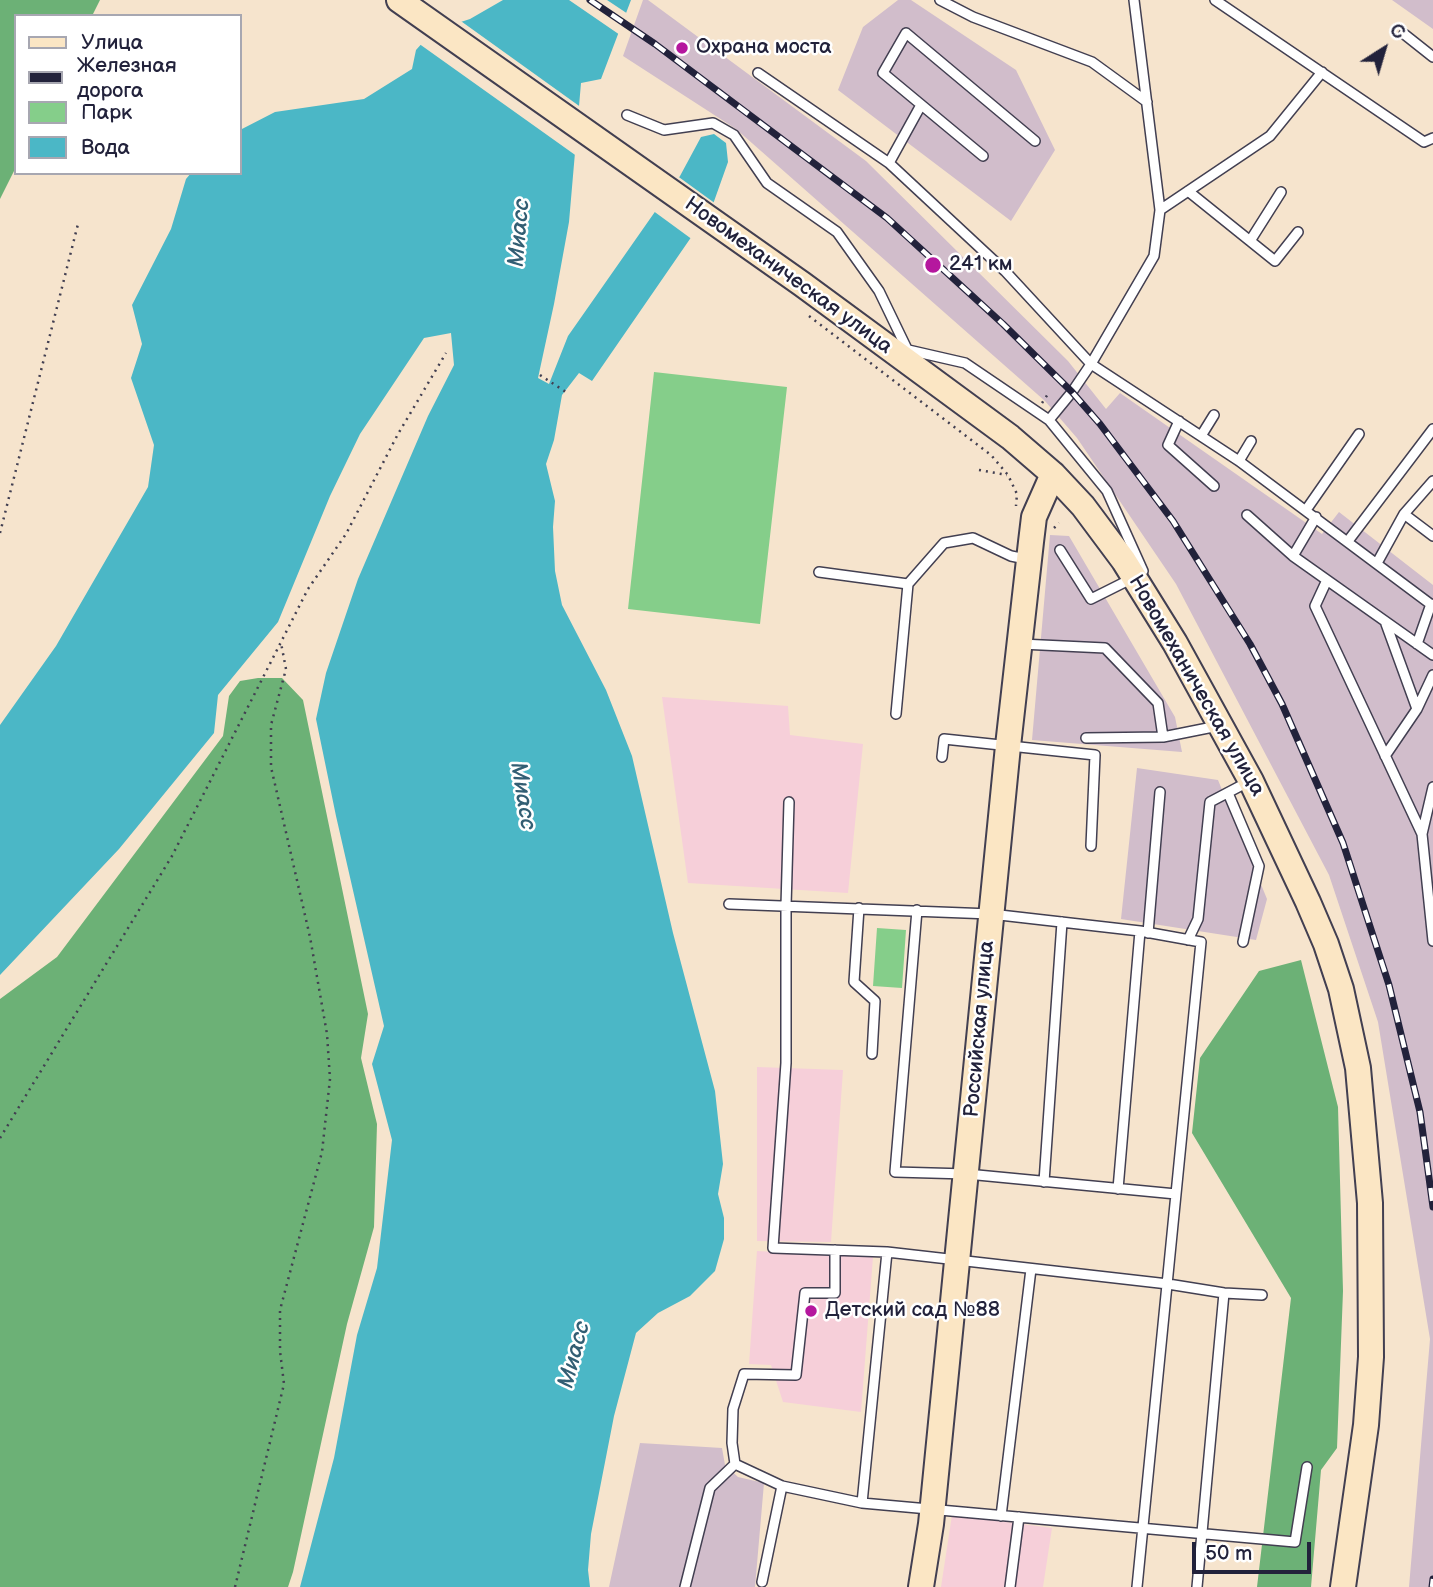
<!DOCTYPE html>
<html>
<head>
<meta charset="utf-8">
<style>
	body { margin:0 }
	#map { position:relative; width:1433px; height:1587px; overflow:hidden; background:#f6e4cd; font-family:"Balsamiq Sans",sans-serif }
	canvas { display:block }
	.legend { position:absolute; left:14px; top:14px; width:228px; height:161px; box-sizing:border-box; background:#fff; border:2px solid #a7a7b1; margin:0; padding:9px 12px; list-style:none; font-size:21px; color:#22223b }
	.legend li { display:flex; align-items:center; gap:14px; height:35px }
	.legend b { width:35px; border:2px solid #a7a7b1 }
	.north { position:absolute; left:1349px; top:14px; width:70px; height:70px; -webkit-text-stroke:5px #fff; paint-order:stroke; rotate:37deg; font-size:19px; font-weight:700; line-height:28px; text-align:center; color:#22223b }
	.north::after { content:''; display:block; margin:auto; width:24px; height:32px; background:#22223b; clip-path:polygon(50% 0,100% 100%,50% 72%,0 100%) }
	.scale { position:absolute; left:1192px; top:1542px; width:119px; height:32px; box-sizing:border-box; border:4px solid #22223b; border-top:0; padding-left:9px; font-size:21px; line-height:24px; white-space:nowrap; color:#22223b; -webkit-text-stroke:5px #fff; paint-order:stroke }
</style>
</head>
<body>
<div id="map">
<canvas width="1433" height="1587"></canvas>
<ul class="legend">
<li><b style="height:9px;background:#fbe6c4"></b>Улица</li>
<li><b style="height:9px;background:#22223b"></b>Железная дорога</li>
<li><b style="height:19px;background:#85ce8a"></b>Парк</li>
<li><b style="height:19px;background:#4bb7c6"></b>Вода</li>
</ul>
<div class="north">С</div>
<div class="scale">50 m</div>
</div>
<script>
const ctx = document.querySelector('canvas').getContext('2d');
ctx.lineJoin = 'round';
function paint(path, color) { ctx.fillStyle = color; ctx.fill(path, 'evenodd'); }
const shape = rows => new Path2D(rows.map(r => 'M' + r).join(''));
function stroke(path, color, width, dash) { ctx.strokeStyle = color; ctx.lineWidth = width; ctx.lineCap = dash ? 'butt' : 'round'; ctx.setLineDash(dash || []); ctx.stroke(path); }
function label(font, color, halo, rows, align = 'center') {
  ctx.font = font + ' "Balsamiq Sans",sans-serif'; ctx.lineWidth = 5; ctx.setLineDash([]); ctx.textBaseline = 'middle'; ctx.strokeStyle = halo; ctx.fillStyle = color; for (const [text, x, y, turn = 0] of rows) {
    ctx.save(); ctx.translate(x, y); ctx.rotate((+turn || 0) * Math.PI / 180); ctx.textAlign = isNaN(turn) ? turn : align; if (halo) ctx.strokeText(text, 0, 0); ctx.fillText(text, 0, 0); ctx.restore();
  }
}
const built = shape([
	[662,697,788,706,790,735,863,744,848,893,688,883],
	[757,1067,843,1070,831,1242,757,1241],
	[757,1251,873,1257,861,1412,783,1402,771,1365,749,1364],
	[952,1515,1052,1528,1043,1587,941,1587]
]);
const industrial = shape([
	[643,0,648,0,866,161,1068,361,1106,409,1120,393,1322,534,1339,512,1433,585,1433,1587,1409,1587,1430,1339,1378,1022,1329,875,1176,584,1077,438,1045,401,736,129,623,56],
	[898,0,911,0,1016,70,1055,150,1011,221,838,90,863,27],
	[1392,0,1433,0,1433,29],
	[1050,535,1069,536,1175,717,1182,752,1032,740],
	[1137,768,1218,780,1267,899,1256,940,1121,919],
	[640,1443,722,1448,725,1465,738,1477,764,1483,755,1587,609,1587]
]);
const green = shape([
	[654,372,787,387,760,624,628,609],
	[877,928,906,930,902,988,873,986]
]);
const forest = shape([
	[0,0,100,0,92,16,16,16,16,167,0,199],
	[258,678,282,678,303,700,368,1014,361,1058,377,1124,374,1227,347,1324,293,1572,288,1587,0,1587,0,999,57,957,223,736,229,696,240,681],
	[1301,960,1338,1107,1343,1291,1337,1448,1321,1470,1311,1587,1257,1587,1291,1298,1192,1133,1200,1058,1259,971]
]);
const water = shape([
	[503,0,631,0,601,79,581,83,569,222,554,304,538,378,549,384,568,336,680,176,701,137,714,134,726,143,728,162,712,207,592,381,579,373,562,395,554,440,546,464,555,501,553,527,555,571,562,605,606,690,632,756,673,933,715,1091,723,1164,718,1194,724,1218,724,1239,715,1271,690,1296,658,1313,636,1333,614,1416,591,1534,588,1570,590,1587,300,1587,334,1458,357,1335,377,1268,392,1140,372,1064,384,1026,336,816,316,719,326,673,358,579,428,416,454,365,451,333,424,338,360,434,330,496,278,622,218,695,214,733,119,849,0,975,0,725,56,646,148,487,154,445,131,378,142,344,132,305,171,229,186,179,191,173,240,173,240,130,275,112,364,99,412,69,416,50,433,31,470,19]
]);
const pier = shape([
	[569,0,607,0,628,14,620,35],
	[458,19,582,108,578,157,418,43,431,28],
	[676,175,716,204,693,240,652,210]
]);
const path = shape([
	[809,316,991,455,1008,475,1017,494,1016,506],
	[540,375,569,394],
	[1042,403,1048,394],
	[979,470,1007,475],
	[1054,528,1059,523],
	[0,533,78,224],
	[0,1138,172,856,308,589,346,534,398,434,446,353],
	[235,1587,284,1384,280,1351,280,1310,322,1152,330,1079,327,1034,310,937,271,767,271,725,286,669,281,643]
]);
const service = shape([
	[940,0,973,17,1092,62,1147,102],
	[1215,0,1424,142,1433,138],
	[1404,34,1433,57],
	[758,73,889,163,1005,271,1091,364,1239,461,1433,606],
	[627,115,664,130,713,123,734,135,767,183,837,232,879,291,907,349],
	[983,156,883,73,906,33,1035,141],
	[889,163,921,105],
	[1188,191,1275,261,1298,232],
	[1160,210,1270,136,1322,72],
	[1250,241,1281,192],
	[904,349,965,363,1049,420,1107,491,1143,571],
	[1049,420,1072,392,1091,364,1154,256,1160,210,1134,0],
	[1179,421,1168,445,1214,486],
	[1201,436,1214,415],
	[1239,461,1251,441],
	[1306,510,1359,434],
	[1404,514,1433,536],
	[1247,515,1293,556,1316,517],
	[1348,541,1433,429],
	[1060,550,1091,599,1131,579],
	[1293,556,1433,655],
	[1377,563,1404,514,1433,481],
	[819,572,908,584],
	[1327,580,1315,606,1422,834],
	[1386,624,1417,709],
	[1021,644,1105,648,1158,703,1163,737,1218,726],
	[1417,644,1431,604],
	[896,714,908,584,944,543,973,538,1011,556,1026,559],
	[1086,738,1163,737],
	[1385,756,1417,709,1433,675],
	[942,757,944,739,1095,755,1091,846],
	[1433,787,1422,834,1433,941],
	[1228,793,1259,866,1243,942],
	[789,802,786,906,786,1063,773,1248,887,1252,1168,1284,1224,1293,1262,1295],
	[729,904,991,914,1140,931,1201,942,1137,1587],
	[859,908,854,982,875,1001,872,1054],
	[917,910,895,1172,967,1174,1176,1194],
	[1148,933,1160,792],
	[1188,940,1198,919,1210,802,1248,782],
	[1044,1182,1062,922],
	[1118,1189,1140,931],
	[835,1250,835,1293,805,1293,796,1375,744,1374,733,1409,732,1443,735,1464,782,1486,862,1503,1295,1542,1307,1467],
	[862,1503,887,1252],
	[1001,1516,1031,1269],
	[762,1582,782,1486],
	[685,1587,710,1488,735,1464],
	[1010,1587,1019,1517],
	[1197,1587,1224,1293]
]);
const secondary = shape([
	[399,0,802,284,1010,437,1053,474,1083,506,1124,561,1175,643,1251,781,1308,902,1326,944,1341,989,1358,1068,1370,1203,1371,1357,1366,1425,1343,1587],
	[921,1587,931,1524,1008,746,1031,542,1034,517,1053,474]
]);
const rail = shape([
	[590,0,655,44,887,218,1003,324,1072,392,1100,424,1173,521,1250,644,1282,704,1343,843,1389,985,1420,1112,1433,1207],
	[1432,1587,1433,1579]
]);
const markers = [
	[682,48,7,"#b5179e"],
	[933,265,9,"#b5179e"],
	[811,1311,7,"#b5179e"]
];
const poiNames = [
	["Охрана моста",696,48],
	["241 км",949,265],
	["Детский сад №88",825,1311]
];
const streetNames = [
	["Новомеханическая улица",788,276,36],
	["Новомеханическая улица",1196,686,60],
	["Российская улица",980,1029,-85]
];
const waterNames = [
	["Миасс",520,233,-85],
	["Миасс",522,796,81],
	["Миасс",575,1355,-75]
];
paint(built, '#f6cfd9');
paint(industrial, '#d1bdcb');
paint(green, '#85ce8a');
paint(forest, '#6cb176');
paint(water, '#4bb7c6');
paint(pier, '#f6e4cd');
stroke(service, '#423f51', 12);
stroke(secondary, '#423f51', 28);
stroke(path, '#423f51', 2.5, [2, 5]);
stroke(service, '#fff', 9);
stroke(secondary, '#fbe6c4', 24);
stroke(rail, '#22223b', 7);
stroke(rail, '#fff', 4.5, [13]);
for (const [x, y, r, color] of markers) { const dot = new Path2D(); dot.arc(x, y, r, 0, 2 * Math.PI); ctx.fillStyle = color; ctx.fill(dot); stroke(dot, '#fff', 2.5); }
label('21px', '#22223b', '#fff', poiNames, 'left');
label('21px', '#22223b', '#fff', streetNames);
label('italic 23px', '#325e73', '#fff', waterNames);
</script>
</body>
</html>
